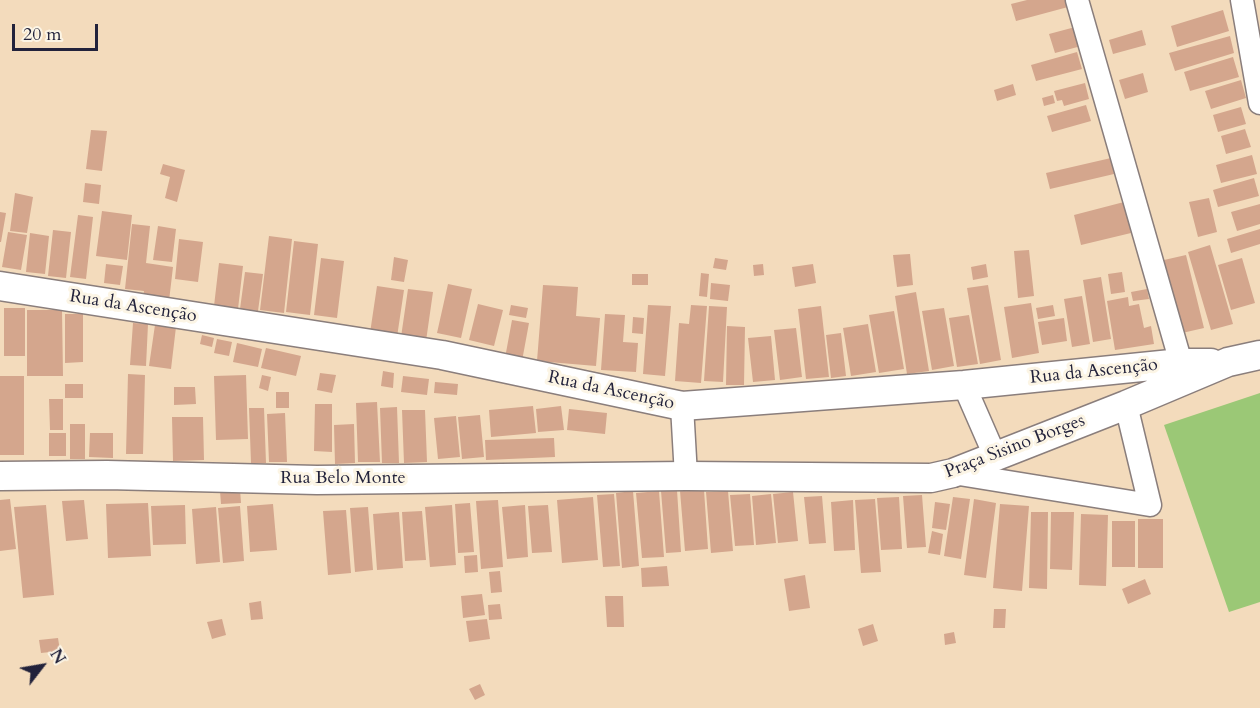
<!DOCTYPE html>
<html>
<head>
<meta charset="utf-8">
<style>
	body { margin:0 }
	#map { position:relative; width:1260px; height:708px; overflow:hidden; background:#f3dbbc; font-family:Cardo,serif }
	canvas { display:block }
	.north { position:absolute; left:12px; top:636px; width:60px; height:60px; -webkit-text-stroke:4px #fcf5e5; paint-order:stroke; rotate:59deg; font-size:16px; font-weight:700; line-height:24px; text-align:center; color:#22223b }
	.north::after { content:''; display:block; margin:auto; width:21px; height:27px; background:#22223b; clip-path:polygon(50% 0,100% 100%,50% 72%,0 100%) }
	.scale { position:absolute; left:12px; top:24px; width:86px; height:27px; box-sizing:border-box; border:3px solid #22223b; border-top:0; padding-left:8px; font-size:18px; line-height:21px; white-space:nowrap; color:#22223b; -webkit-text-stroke:4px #fcf5e5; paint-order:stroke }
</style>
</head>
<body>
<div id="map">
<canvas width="1260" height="708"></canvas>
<div class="north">N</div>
<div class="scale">20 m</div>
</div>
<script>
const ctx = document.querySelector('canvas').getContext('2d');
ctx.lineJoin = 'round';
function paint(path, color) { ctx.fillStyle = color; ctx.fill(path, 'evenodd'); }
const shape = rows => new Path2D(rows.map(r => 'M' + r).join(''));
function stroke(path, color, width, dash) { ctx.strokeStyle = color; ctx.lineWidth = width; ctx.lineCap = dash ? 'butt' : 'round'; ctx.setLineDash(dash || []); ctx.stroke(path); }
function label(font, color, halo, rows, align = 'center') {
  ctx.font = font + ' Cardo,serif'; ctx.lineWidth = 6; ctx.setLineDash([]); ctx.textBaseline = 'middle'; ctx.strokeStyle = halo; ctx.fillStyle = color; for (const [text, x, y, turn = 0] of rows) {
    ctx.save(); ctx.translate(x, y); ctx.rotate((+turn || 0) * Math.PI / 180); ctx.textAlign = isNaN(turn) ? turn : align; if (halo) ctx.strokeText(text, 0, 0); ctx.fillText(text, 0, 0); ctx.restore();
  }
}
const green = shape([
	[1260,393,1260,602,1229,612,1164,425]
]);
const building = shape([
	[1027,0,1066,0,1068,7,1016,21,1011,4],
	[1223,10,1229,31,1177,47,1171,26],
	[1079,26,1085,45,1055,53,1049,34],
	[1142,30,1146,45,1113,54,1109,40],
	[1230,36,1234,53,1175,71,1169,53],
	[1077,52,1082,69,1036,81,1031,65],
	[1233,57,1239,77,1190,91,1184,72],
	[1143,73,1148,92,1125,99,1119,80],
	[1241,80,1246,98,1211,109,1205,91],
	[1085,83,1089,99,1064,106,1062,100,1057,101,1054,91],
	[1013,84,1016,95,997,101,994,90],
	[1053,95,1055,103,1044,106,1042,98],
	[1086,105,1091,121,1052,132,1047,116],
	[1241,107,1246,124,1218,132,1213,115],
	[1245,129,1251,147,1226,154,1221,136],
	[91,130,107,131,102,171,86,169],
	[1252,155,1257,174,1221,183,1216,165],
	[1111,158,1114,174,1050,189,1046,173],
	[163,164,185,170,177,202,165,198,170,177,160,174],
	[1254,178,1259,196,1218,207,1213,190],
	[85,183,101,185,99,204,83,202],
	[15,193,33,197,27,233,10,231],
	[1209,198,1217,232,1198,237,1189,202],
	[1124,202,1131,233,1081,245,1074,215],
	[1260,204,1260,224,1237,231,1231,212],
	[102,211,132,215,127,260,96,256],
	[0,212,6,213,1,242,0,242],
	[78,215,93,217,86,279,70,277],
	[132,224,150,226,146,263,173,267,169,301,143,298,144,291,125,289],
	[158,226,176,229,172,262,153,260],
	[1260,229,1260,244,1231,253,1227,239],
	[53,230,71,232,66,278,48,276],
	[8,232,27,235,21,270,2,267],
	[30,233,49,236,45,274,26,272],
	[269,236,292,239,284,313,260,310],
	[179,239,203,242,198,282,175,279],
	[294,241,318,244,310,315,286,312],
	[1210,245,1233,324,1211,330,1188,252],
	[1029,250,1034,296,1018,298,1014,251],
	[910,254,913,285,897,287,893,255],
	[1186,255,1204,328,1182,333,1164,260],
	[394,257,408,260,404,282,391,280],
	[321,258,344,261,337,318,314,315],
	[715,258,728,260,726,270,713,268],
	[1242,258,1255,303,1231,310,1218,265],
	[219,263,243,266,238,309,214,306],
	[106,264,123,266,120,285,104,283],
	[763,264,764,275,754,276,753,265],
	[813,264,816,283,795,287,792,267],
	[986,264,988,277,973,280,971,267],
	[245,272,263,274,258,311,240,309],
	[1122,272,1125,292,1111,294,1108,274],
	[701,273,709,274,707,297,699,296],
	[632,274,648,274,648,285,632,285],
	[1101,277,1111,339,1093,342,1083,280],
	[711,283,730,285,728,301,710,299],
	[448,284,472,289,461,338,437,333],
	[543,285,578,287,576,316,600,318,596,366,537,361],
	[988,285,1001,360,980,364,967,288],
	[377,286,404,290,397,337,370,333],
	[408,289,433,292,426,341,401,337],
	[1147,289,1149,299,1133,301,1131,292],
	[916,292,929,371,907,374,895,296],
	[1082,296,1090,344,1072,347,1064,299],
	[1128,297,1129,306,1139,304,1144,328,1151,326,1154,344,1115,350,1107,301],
	[1031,303,1039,353,1012,358,1004,307],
	[478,304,503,310,494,346,469,340],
	[511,305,528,308,526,318,509,315],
	[648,305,671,306,665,376,643,374],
	[691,305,707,306,701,383,675,381,679,323,689,324],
	[1053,305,1055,316,1038,319,1036,308],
	[709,306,727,307,723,382,704,381],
	[821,306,829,377,806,379,798,309],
	[4,308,25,308,25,356,4,356],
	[944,308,954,366,932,370,922,311],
	[27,310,62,310,63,376,27,376],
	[894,311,904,369,879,373,869,315],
	[65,314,83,314,83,362,65,363],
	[605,314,625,315,623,342,638,343,636,372,601,370],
	[969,315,978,364,957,367,949,318],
	[633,317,644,318,643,334,632,333],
	[1064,318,1067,341,1042,345,1038,322],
	[512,320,529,323,522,361,505,358],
	[133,323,148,324,146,366,130,365],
	[868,324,876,372,851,376,843,328],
	[155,325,176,327,171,369,149,366],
	[727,326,745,327,744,385,726,385],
	[796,328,802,377,780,380,774,330],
	[841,333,846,376,831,378,826,335],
	[202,335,214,338,212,347,200,344],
	[771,336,775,380,753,382,748,338],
	[217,339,232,342,229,356,214,353],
	[237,343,262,349,258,367,233,362],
	[266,348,301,356,296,376,261,368],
	[383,371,394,373,393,388,381,386],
	[320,373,336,375,332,393,317,390],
	[128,374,145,375,143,454,126,454],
	[246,375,248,439,216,440,214,376],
	[262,375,271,377,268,391,259,388],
	[0,376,24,376,24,455,0,455],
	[403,376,429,379,427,395,401,392],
	[435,382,458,384,457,395,434,393],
	[65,384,83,384,83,398,65,398],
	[174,387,195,387,196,404,174,405],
	[276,392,289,392,289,408,276,408],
	[49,399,63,399,63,430,50,430],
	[377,402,380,462,358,462,356,403],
	[315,404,332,404,332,452,314,451],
	[533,406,536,433,491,437,489,410],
	[561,406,564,430,538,432,536,409],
	[397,407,399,463,382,463,380,408],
	[249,408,264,408,266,463,251,463],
	[569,409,607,413,605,434,567,430],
	[402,410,425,410,427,462,404,463],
	[285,413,287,462,269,462,267,414],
	[480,415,484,457,462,459,458,417],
	[456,416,460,457,438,459,434,418],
	[172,417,203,417,204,460,173,461],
	[70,424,85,424,85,459,70,459],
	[354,424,355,463,335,464,334,425],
	[49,433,66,433,66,456,49,456],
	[90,433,113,433,113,458,89,457],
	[554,438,555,457,486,460,485,440],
	[240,489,241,503,221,504,220,491],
	[677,490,681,552,666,553,661,491],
	[704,490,708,549,685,551,680,491],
	[633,491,639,566,622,568,616,493],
	[659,491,664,557,642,558,636,493],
	[728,491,733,551,711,553,706,492],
	[793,492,798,541,778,543,773,494],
	[614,494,620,566,603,567,597,495],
	[750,494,754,545,735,546,730,495],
	[771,494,776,543,756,545,752,496],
	[922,495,926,547,907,548,903,496],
	[822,496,826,543,809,544,804,497],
	[593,497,598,560,562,563,557,500],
	[899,497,902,549,881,550,877,498],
	[953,497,970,499,961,559,944,556],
	[10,499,16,549,0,551,0,500],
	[875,499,881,572,861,573,855,500],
	[974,499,996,503,986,578,964,575],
	[84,500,88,539,66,541,62,501],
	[498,500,503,567,481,569,476,501],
	[853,500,855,550,834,551,831,502],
	[935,502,950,504,946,530,932,528],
	[148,503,151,556,108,558,106,504],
	[470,503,474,552,458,553,455,504],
	[273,504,277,550,250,552,247,506],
	[1000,504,1029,506,1022,591,993,588],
	[46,505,54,595,23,598,14,507],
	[185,505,186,544,153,545,151,506],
	[452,505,456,565,430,567,425,507],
	[525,505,528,557,507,559,502,507],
	[548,505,552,552,532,553,528,506],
	[240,506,244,561,223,563,218,508],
	[216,507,220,562,196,564,192,509],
	[368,507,373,570,355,572,350,508],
	[346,510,351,573,328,575,323,511],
	[422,511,426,560,405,561,402,512],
	[399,512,403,568,377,570,373,514],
	[1031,512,1048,512,1047,589,1029,588],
	[1051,512,1074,512,1072,570,1050,569],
	[1081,514,1108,515,1106,586,1079,585],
	[1138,519,1163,519,1163,568,1138,568],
	[1112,521,1135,521,1135,567,1112,567],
	[932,531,943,534,940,555,928,553],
	[477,555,478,572,465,573,464,556],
	[667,566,669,586,642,587,641,568],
	[500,571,502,592,491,593,489,572],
	[805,575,810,608,789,611,784,579],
	[1145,579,1151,594,1128,604,1122,589],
	[482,594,485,615,463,618,461,596],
	[605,596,623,596,624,627,607,627],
	[261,601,263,619,251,620,249,603],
	[500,604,502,619,489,620,488,605],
	[994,609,1006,609,1005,628,993,628],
	[222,619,226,635,212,639,207,622],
	[487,619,490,639,469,642,466,621],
	[873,624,878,641,863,646,858,629],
	[954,632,956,643,945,645,944,634],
	[58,638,60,651,41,653,39,640],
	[480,684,485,695,475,700,469,689]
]);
const minor = shape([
	[1077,0,1181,363],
	[1242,0,1260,103],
	[964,385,995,456],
	[682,406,686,476],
	[953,473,1150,505,1126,405]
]);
const tertiary = shape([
	[0,286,442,355,682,406,964,385,1181,363,1211,363],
	[0,476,107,475,317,480,686,476,931,478,953,473,1126,405,1228,362,1260,355]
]);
const streetNames = [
	["Rua da Ascenção",133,307,9],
	["Rua da Ascenção",1094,372,-6],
	["Rua da Ascenção",611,391,12],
	["Praça Sisino Borges",1015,447,-21],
	["Rua Belo Monte",343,479]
];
paint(green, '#9bc876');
paint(building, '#d4a68d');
stroke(minor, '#8a7e7c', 25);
stroke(tertiary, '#8a7e7c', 31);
stroke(minor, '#fff', 22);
stroke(tertiary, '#fff', 28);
label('18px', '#22223b', '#fcf5e5', streetNames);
</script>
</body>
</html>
